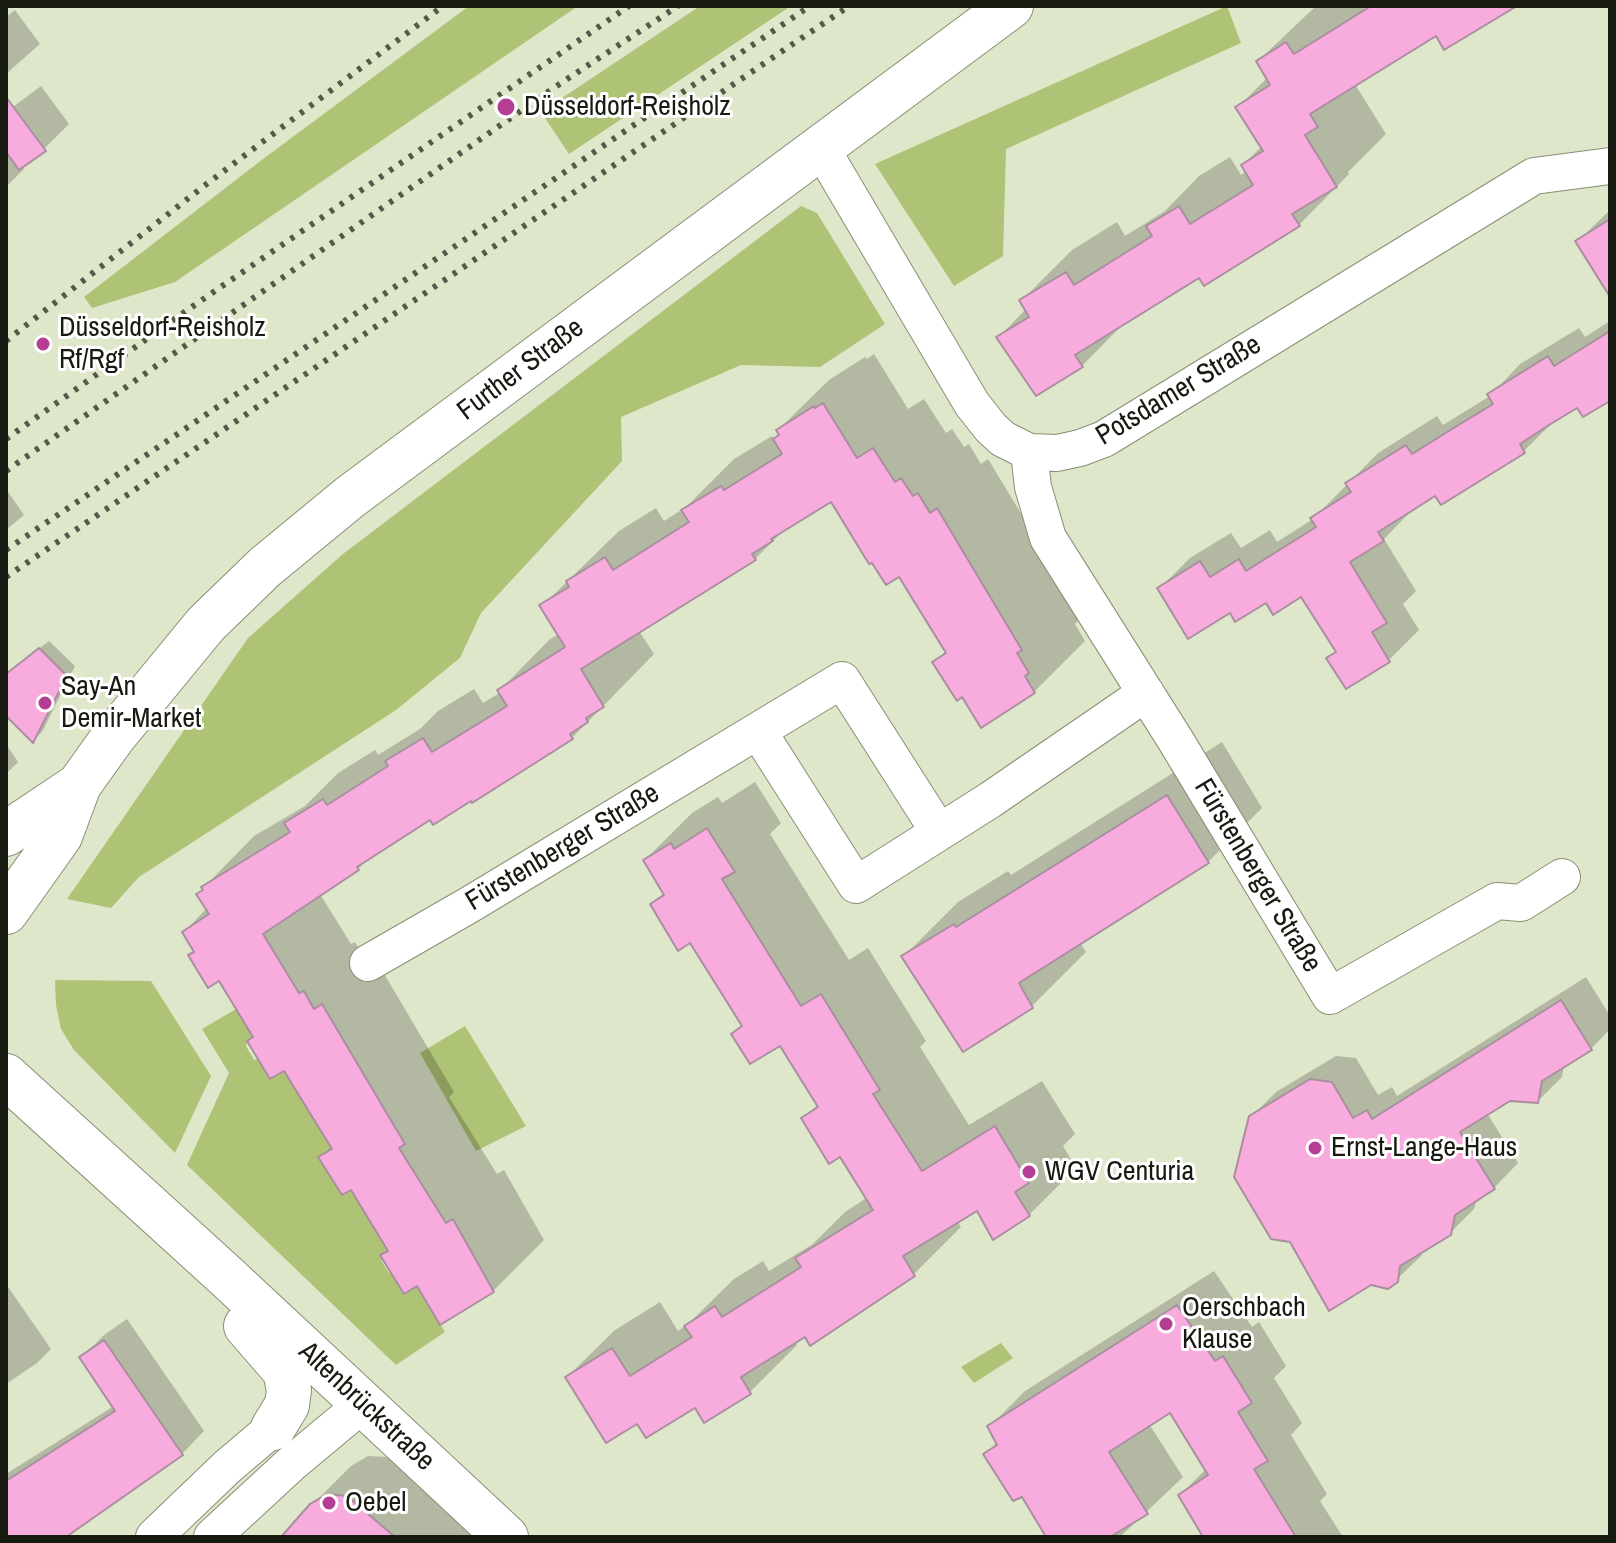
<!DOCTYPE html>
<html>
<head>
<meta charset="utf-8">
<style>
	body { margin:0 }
	#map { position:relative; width:1616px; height:1543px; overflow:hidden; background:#dfe7ca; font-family:"Archivo Narrow",sans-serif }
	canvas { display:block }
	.frame { position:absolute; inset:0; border:8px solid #171a10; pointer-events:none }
</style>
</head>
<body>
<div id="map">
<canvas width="1616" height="1543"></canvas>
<div class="frame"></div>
</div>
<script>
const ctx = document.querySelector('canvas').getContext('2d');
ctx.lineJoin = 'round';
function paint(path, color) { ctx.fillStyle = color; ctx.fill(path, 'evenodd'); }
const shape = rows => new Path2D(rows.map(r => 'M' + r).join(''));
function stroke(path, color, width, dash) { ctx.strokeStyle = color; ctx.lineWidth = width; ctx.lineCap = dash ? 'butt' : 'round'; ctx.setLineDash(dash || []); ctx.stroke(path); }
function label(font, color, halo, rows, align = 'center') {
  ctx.font = font + ' "Archivo Narrow",sans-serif'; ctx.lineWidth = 6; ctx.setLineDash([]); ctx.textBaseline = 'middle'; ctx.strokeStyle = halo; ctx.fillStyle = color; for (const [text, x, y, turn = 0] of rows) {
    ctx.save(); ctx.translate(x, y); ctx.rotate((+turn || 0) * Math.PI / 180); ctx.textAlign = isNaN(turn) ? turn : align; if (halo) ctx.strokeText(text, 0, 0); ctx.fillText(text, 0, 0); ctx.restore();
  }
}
const green = shape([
	[469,6,578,6,175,282,92,308,84,297,263,159],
	[700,6,791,6,569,154,541,112],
	[1227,6,1241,43,1006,149,1003,256,954,286,875,164],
	[801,206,817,213,885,324,820,367,741,365,621,417,622,461,481,613,460,658,396,710,139,877,111,908,67,899,248,638,343,554],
	[55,980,151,981,211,1076,175,1153,74,1050,61,1029,56,1005],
	[236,1009,257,1035,248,1041,246,1046,254,1060,258,1059,270,1079,287,1069,335,1146,319,1157,342,1195,352,1189,388,1250,382,1254,383,1259,381,1260,389,1273,421,1283,427,1304,445,1332,396,1365,187,1165,229,1073,202,1029],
	[465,1026,526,1126,476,1151,420,1053],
	[1001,1343,1013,1358,974,1383,961,1367]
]);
const shadow = shape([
	[1316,6,1513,6,1437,34,1361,80,1356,86,1386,134,1348,172,1349,174,1299,225,1200,275,1126,321,1082,366,998,338,1026,309,1021,301,1072,250,1117,222,1125,236,1165,211,1199,176,1230,157,1241,175,1247,171,1243,165,1262,146,1238,107,1268,77,1258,61],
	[15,10,40,44,6,74,6,17],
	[41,86,69,124,44,149,22,166,24,169,6,187,6,112],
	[1610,210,1610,294,1578,241],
	[1610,321,1610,398,1578,405,1554,421,1524,451,1442,502,1436,493,1413,509,1384,539,1416,591,1403,604,1419,630,1389,660,1346,686,1329,658,1337,650,1302,594,1230,610,1159,589,1190,558,1231,533,1241,548,1270,530,1277,542,1313,519,1378,453,1437,416,1443,425,1490,396,1520,364,1579,328,1585,337],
	[874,354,908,409,924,399,946,433,952,429,964,447,969,444,981,464,988,459,1072,598,1067,602,1078,621,1075,624,1085,641,1034,692,963,694,935,662,947,650,899,574,832,499,787,527,755,559,639,631,654,654,572,738,472,798,430,817,372,855,358,869,320,894,351,944,355,942,366,960,373,955,454,1092,449,1097,497,1174,504,1170,544,1240,493,1291,417,1283,383,1255,389,1249,351,1187,321,1157,332,1146,285,1068,255,1036,219,978,196,951,184,932,207,908,204,887,254,836,305,806,338,773,375,750,378,755,420,729,438,711,474,689,483,703,501,692,500,690,550,639,559,634,542,606,619,531,656,508,664,521,686,507,734,459,772,436,774,440,781,434,778,430,829,380,865,357,867,359],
	[6,489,24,515,6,530],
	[49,641,75,666,42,732,33,740,6,713,6,674],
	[1222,742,1262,808,1208,862,1080,942,1086,952,1032,1006,904,956,958,902,1008,871,1011,875],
	[6,744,18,762,6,774],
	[755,782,781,823,770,834,849,960,868,948,926,1041,920,1047,969,1125,1042,1081,1075,1134,1063,1146,1076,1168,1029,1215,978,1209,957,1221,961,1227,914,1274,795,1341,797,1345,750,1392,638,1421,567,1377,615,1330,660,1302,678,1331,688,1324,734,1279,763,1261,769,1271,813,1244,845,1212,868,1197,841,1154,804,1118,818,1104,780,1043,733,1034,743,1024,691,940,652,904,665,892,645,860,692,813,718,797,722,803],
	[1586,977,1610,1016,1610,1029,1591,1049,1564,1065,1562,1077,1538,1101,1510,1099,1487,1113,1518,1163,1494,1188,1477,1199,1474,1209,1449,1234,1422,1251,1422,1255,1396,1280,1251,1117,1276,1092,1336,1056,1356,1058,1378,1095,1392,1087,1397,1096],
	[1214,1271,1252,1327,1259,1322,1286,1366,1274,1378,1302,1423,1291,1435,1327,1494,1320,1501,1343,1537,1206,1537,1180,1495,1206,1469,1171,1410,1149,1424,1183,1477,1120,1537,1048,1537,1023,1494,986,1454,997,1442,989,1427,1025,1391],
	[6,1284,51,1349,37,1363,6,1384],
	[127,1319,204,1431,182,1454,61,1537,6,1537,6,1474,114,1406,82,1357,104,1335],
	[368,1456,387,1457,394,1462,475,1537,296,1537,311,1506,351,1466]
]);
const building = shape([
	[1371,6,1517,6,1444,50,1436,36,1310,114,1318,127,1305,135,1337,187,1292,214,1300,226,1204,286,1199,278,1075,355,1083,367,1036,396,996,337,1029,317,1019,300,1066,272,1074,285,1152,236,1146,226,1179,206,1190,224,1253,185,1241,165,1263,151,1235,107,1270,85,1256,61,1286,42,1294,54,1371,6],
	[6,97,46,151,19,170,6,152,6,97],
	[1610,219,1610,297,1575,241,1610,219],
	[1610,331,1610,401,1583,417,1577,408,1549,425,1520,444,1525,453,1441,505,1435,496,1407,514,1378,532,1384,541,1350,562,1387,623,1372,632,1390,662,1346,689,1326,658,1336,652,1301,597,1273,615,1266,603,1235,622,1230,613,1188,639,1157,588,1200,561,1210,577,1239,559,1246,571,1316,527,1310,518,1351,492,1345,483,1406,445,1412,454,1452,429,1493,404,1487,394,1548,356,1554,366,1610,331],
	[823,403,857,458,873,448,895,482,901,478,913,496,918,493,930,513,937,508,1022,650,1017,653,1029,673,1025,676,1035,693,981,728,962,697,957,701,932,662,946,653,899,577,886,585,872,563,869,564,831,502,771,539,773,541,752,554,756,560,581,669,604,707,586,718,588,722,570,734,573,739,472,803,471,801,433,825,430,820,357,867,359,870,263,934,299,993,304,991,314,1009,322,1004,405,1144,399,1148,446,1223,453,1219,494,1292,440,1325,417,1286,404,1294,380,1255,388,1251,351,1190,342,1195,318,1157,332,1149,284,1071,270,1079,247,1041,253,1037,219,981,208,988,188,955,194,952,182,932,209,914,196,894,203,890,201,887,290,832,284,823,323,799,327,805,388,766,385,761,423,738,432,752,507,706,497,690,565,647,539,605,569,587,566,581,605,557,613,570,689,522,681,510,721,486,724,490,782,454,773,439,779,435,776,430,814,406,815,408,823,403],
	[39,648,67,676,33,743,6,716,6,674,39,648],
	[1167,795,1209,863,1019,983,1033,1008,963,1052,901,956,954,924,956,927,1167,795],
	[707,828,735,872,722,879,801,1006,821,994,880,1090,873,1094,922,1171,995,1126,1029,1183,1015,1192,1030,1216,993,1240,977,1211,903,1256,915,1276,810,1346,805,1337,741,1377,751,1394,704,1423,695,1408,646,1438,637,1424,606,1443,565,1377,612,1348,630,1376,692,1337,684,1326,715,1306,722,1317,801,1267,795,1258,873,1210,840,1157,829,1164,801,1118,818,1107,780,1046,750,1064,731,1034,742,1026,690,943,678,951,650,904,664,895,643,860,671,843,674,849,707,828],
	[1561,1000,1592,1050,1542,1081,1538,1103,1510,1101,1460,1132,1495,1189,1455,1215,1451,1235,1400,1266,1398,1282,1388,1289,1371,1285,1329,1311,1290,1242,1271,1239,1234,1177,1249,1116,1310,1079,1332,1082,1353,1118,1367,1110,1372,1119,1561,1000],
	[1177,1305,1215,1361,1223,1356,1252,1403,1238,1412,1268,1461,1254,1469,1296,1537,1203,1537,1178,1495,1208,1475,1170,1413,1109,1452,1148,1514,1110,1537,1046,1537,1022,1497,1013,1501,983,1454,997,1445,987,1426,1177,1305],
	[104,1340,183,1455,66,1537,6,1537,6,1481,115,1411,79,1357,104,1340],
	[327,1494,347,1496,395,1537,281,1537,310,1504,327,1494]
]);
const minor = shape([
	[821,148,972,404,991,428,1003,439,1029,452,1057,453,1080,448,1104,439,1534,176,1610,166],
	[1029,452,1033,487,1048,538,1176,741,1330,996,1497,901,1521,903,1562,877],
	[758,731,856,885,990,800,1146,693],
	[368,963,469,905,842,680,939,832],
	[154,1537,227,1467,273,1428],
	[212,1537,291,1464,363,1404]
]);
const tertiary = shape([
	[6,834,79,785],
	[6,912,60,836,79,785,114,736,206,624,265,567,350,497,1011,6],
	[6,1076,226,1276,506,1537],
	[246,1326,285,1371,289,1390,287,1405,273,1428]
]);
const rail = shape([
	[6,341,204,186,443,6],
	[6,439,186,311,629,6],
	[6,471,555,87,678,6],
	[6,550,810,6],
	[6,577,849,6]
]);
const markers = [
	[506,107,10,"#b53e94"],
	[43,344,8,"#b53e94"],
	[45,703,8,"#b53e94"],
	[1315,1148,8,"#b53e94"],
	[1029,1172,8,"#b53e94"],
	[1166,1324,8,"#b53e94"],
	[329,1503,8,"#b53e94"]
];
const poiNames = [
	["Düsseldorf-Reisholz",524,107],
	["Düsseldorf-Reisholz",59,328],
	["Rf/Rgf",59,360],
	["Say-An",61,687],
	["Demir-Market",61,719],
	["Ernst-Lange-Haus",1331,1148],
	["WGV Centuria",1045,1172],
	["Oerschbach",1182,1308],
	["Klause",1182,1340],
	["Oebel",345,1503]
];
const streetNames = [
	["Further Straße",521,370,-37],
	["Potsdamer Straße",1179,391,-31],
	["Fürstenberger Straße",563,848,-31],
	["Fürstenberger Straße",1257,876,59],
	["Altenbrückstraße",366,1407,43]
];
paint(green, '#afc376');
paint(shadow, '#0003');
paint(building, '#f8abdd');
stroke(building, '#a98e9f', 2);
stroke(minor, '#878f75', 38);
stroke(tertiary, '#878f75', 46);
stroke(minor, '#fff', 36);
stroke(tertiary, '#fff', 44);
stroke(rail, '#545949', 6, [4, 8]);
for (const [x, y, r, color] of markers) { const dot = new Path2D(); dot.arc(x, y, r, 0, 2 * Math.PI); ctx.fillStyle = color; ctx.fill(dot); stroke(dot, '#fff', 3); }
label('28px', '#171a10', '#fff', poiNames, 'left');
label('28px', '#171a10', '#fff', streetNames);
</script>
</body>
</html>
